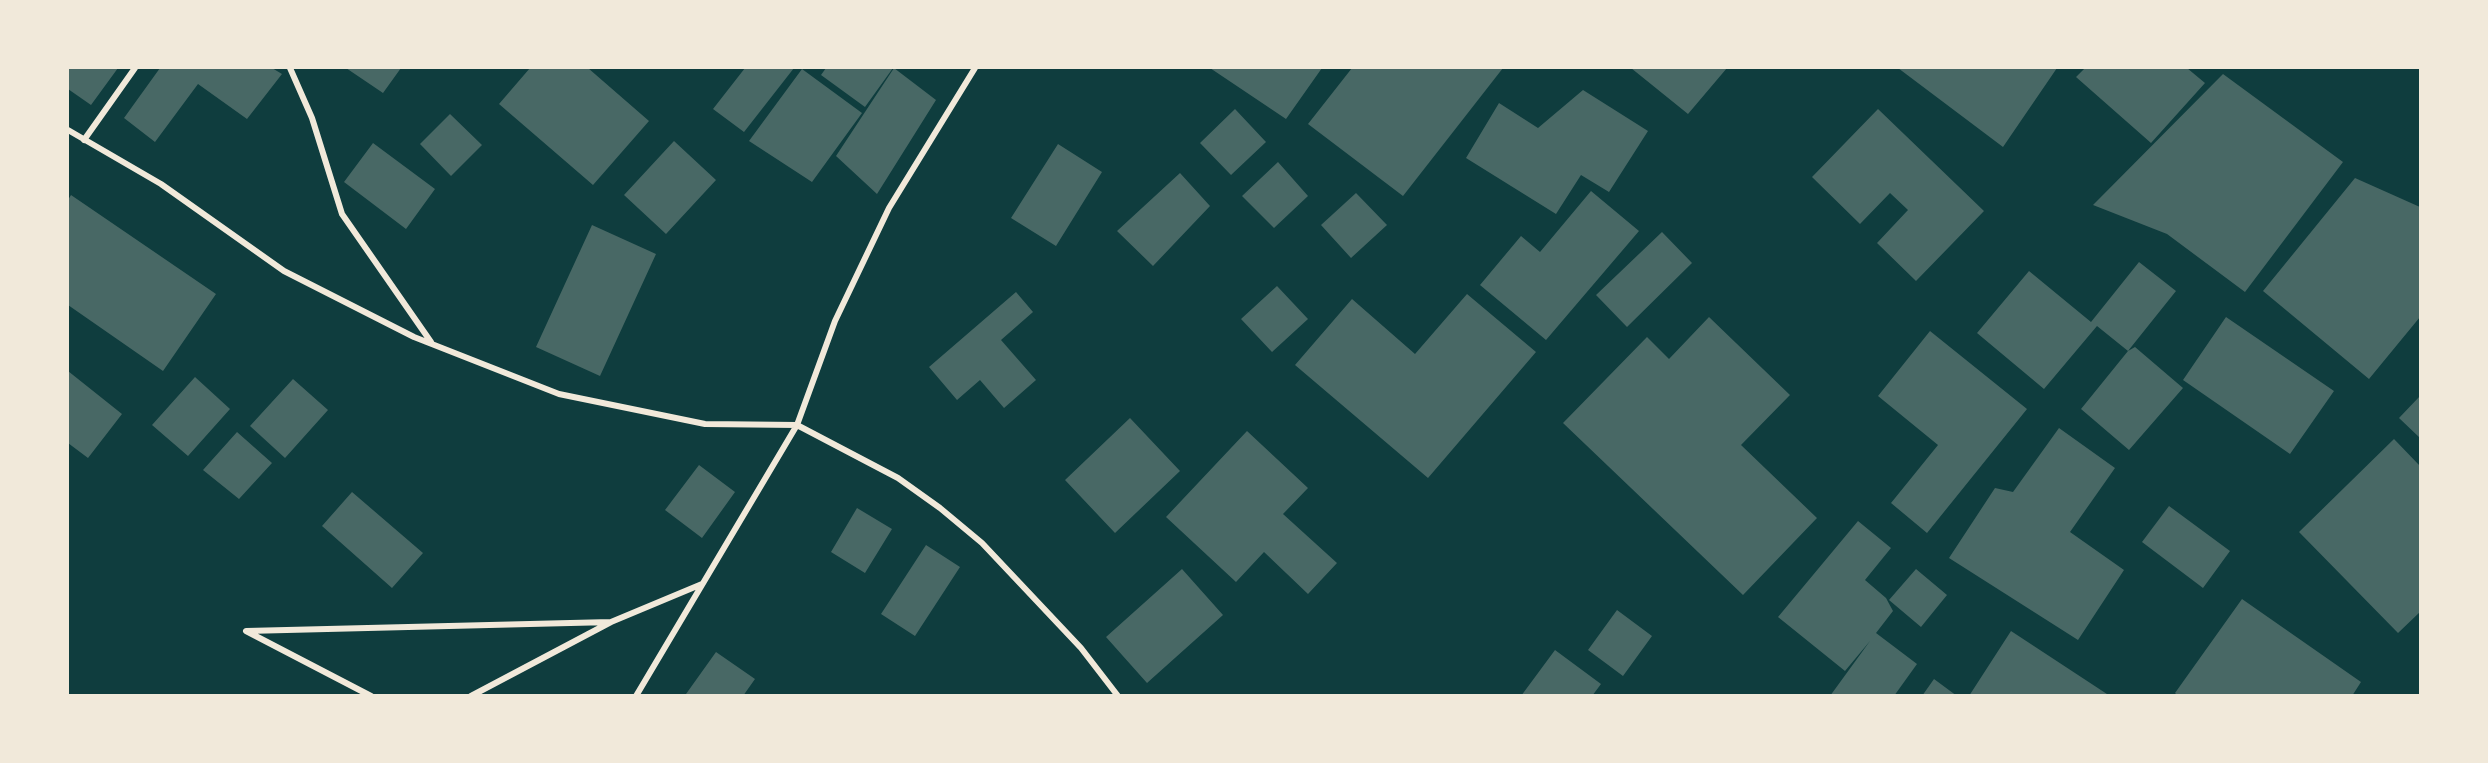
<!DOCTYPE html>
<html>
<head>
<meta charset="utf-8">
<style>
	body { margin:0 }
	#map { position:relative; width:2488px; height:763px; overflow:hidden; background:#0f3d3e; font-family:Montserrat,sans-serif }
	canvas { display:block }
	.frame { position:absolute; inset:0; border:69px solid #f1e9da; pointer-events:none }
</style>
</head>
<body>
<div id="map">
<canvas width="2488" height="763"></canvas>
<div class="frame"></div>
</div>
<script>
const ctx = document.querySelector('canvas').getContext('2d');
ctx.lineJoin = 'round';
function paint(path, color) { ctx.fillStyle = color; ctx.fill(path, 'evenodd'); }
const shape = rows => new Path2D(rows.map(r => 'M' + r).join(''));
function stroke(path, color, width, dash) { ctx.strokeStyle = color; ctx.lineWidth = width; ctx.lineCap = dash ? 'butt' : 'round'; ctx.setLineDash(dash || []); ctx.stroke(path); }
const building = shape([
	[68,68,118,68,91,105,68,89],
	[160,68,272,68,282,74,247,119,198,84,155,142,124,118],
	[346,68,401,68,383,93],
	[530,68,588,68,649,121,593,185,499,104],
	[745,68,794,68,744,132,713,109],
	[826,68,893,68,865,107,821,75],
	[894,68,936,100,877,194,836,156],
	[1210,68,1322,68,1286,119],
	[1352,68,1503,68,1403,196,1308,124],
	[1631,68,1727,68,1688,114],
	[1898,68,2057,68,2003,147],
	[2085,68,2187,68,2205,83,2151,143,2076,77],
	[802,69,862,113,812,182,749,141],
	[2223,74,2343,162,2245,292,2167,234,2093,205],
	[1583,90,1648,131,1609,192,1581,175,1556,214,1466,158,1499,103,1538,128],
	[1235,109,1266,142,1231,175,1200,143],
	[1878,109,1984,211,1916,281,1877,243,1908,210,1890,193,1860,224,1812,177],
	[450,114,482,145,451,176,420,144],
	[674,141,716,180,666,234,624,195],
	[373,143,435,189,406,229,344,182],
	[1058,144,1102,172,1056,246,1011,218],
	[1278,162,1308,196,1274,228,1242,196],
	[1180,173,1210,206,1153,266,1117,231],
	[2355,178,2420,207,2420,317,2369,379,2263,291],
	[1591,191,1639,231,1546,340,1480,285,1521,236,1540,252],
	[1356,193,1387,225,1351,258,1321,225],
	[71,195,216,294,163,371,68,305,68,200],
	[592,225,656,254,600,376,536,347],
	[1662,232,1692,263,1627,327,1596,295],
	[2139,262,2176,291,2128,351,2135,347,2183,388,2129,450,2081,409,2128,351,2097,326,2044,389,1977,333,2029,271,2091,322],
	[1277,286,1308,319,1272,352,1241,319],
	[1016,292,1033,312,1001,340,1036,380,1004,408,980,380,957,400,929,367],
	[1467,294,1536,352,1428,478,1295,365,1352,299,1415,354],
	[1709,317,1790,395,1741,445,1817,518,1743,595,1563,423,1647,337,1669,359],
	[2226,317,2334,391,2290,454,2183,380],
	[1930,331,2027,409,1927,533,1891,503,1938,445,1878,396],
	[68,371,122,414,88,458,68,443],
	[195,377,230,409,188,456,152,425],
	[293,379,328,410,285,458,250,426],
	[2420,396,2420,438,2399,418],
	[1130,418,1180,471,1115,533,1065,480],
	[2059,428,2115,468,2070,532,2124,570,2078,640,1949,558,1995,488,2013,492],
	[1247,431,1308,488,1283,514,1337,563,1308,594,1264,552,1236,582,1166,517],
	[237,432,272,463,239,499,203,470],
	[2394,439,2420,466,2420,612,2398,633,2299,532],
	[699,465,735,492,702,538,665,510],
	[352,492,423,553,392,588,322,526],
	[2169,506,2230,551,2203,588,2142,542],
	[857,508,892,529,865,573,831,552],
	[1858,521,1891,548,1865,580,1886,598,1893,611,1876,633,1917,664,1894,696,1830,696,1870,641,1845,671,1778,617],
	[926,545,960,567,915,636,881,614],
	[1182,569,1223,615,1147,683,1106,637],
	[1916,569,1947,595,1921,627,1889,600],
	[2242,599,2361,682,2352,696,2178,696,2175,693],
	[1617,610,1652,636,1623,676,1588,650],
	[2011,631,2110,696,1969,696],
	[1555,650,1601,684,1592,696,1521,696],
	[716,652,755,679,743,696,688,696,686,694],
	[1934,679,1957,696,1922,696]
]);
const minor = shape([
	[290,68,312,118,342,214,431,342],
	[68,130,161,184,284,271,414,337,559,394,705,424,797,425,898,478,940,508,982,543,1081,648,1118,696],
	[84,140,135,68],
	[371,696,246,631,611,622],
	[471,696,611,622,702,584],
	[636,696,797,425,835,321,889,208,975,68]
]);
paint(building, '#486865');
stroke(minor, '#f1e9da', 6);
</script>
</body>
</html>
